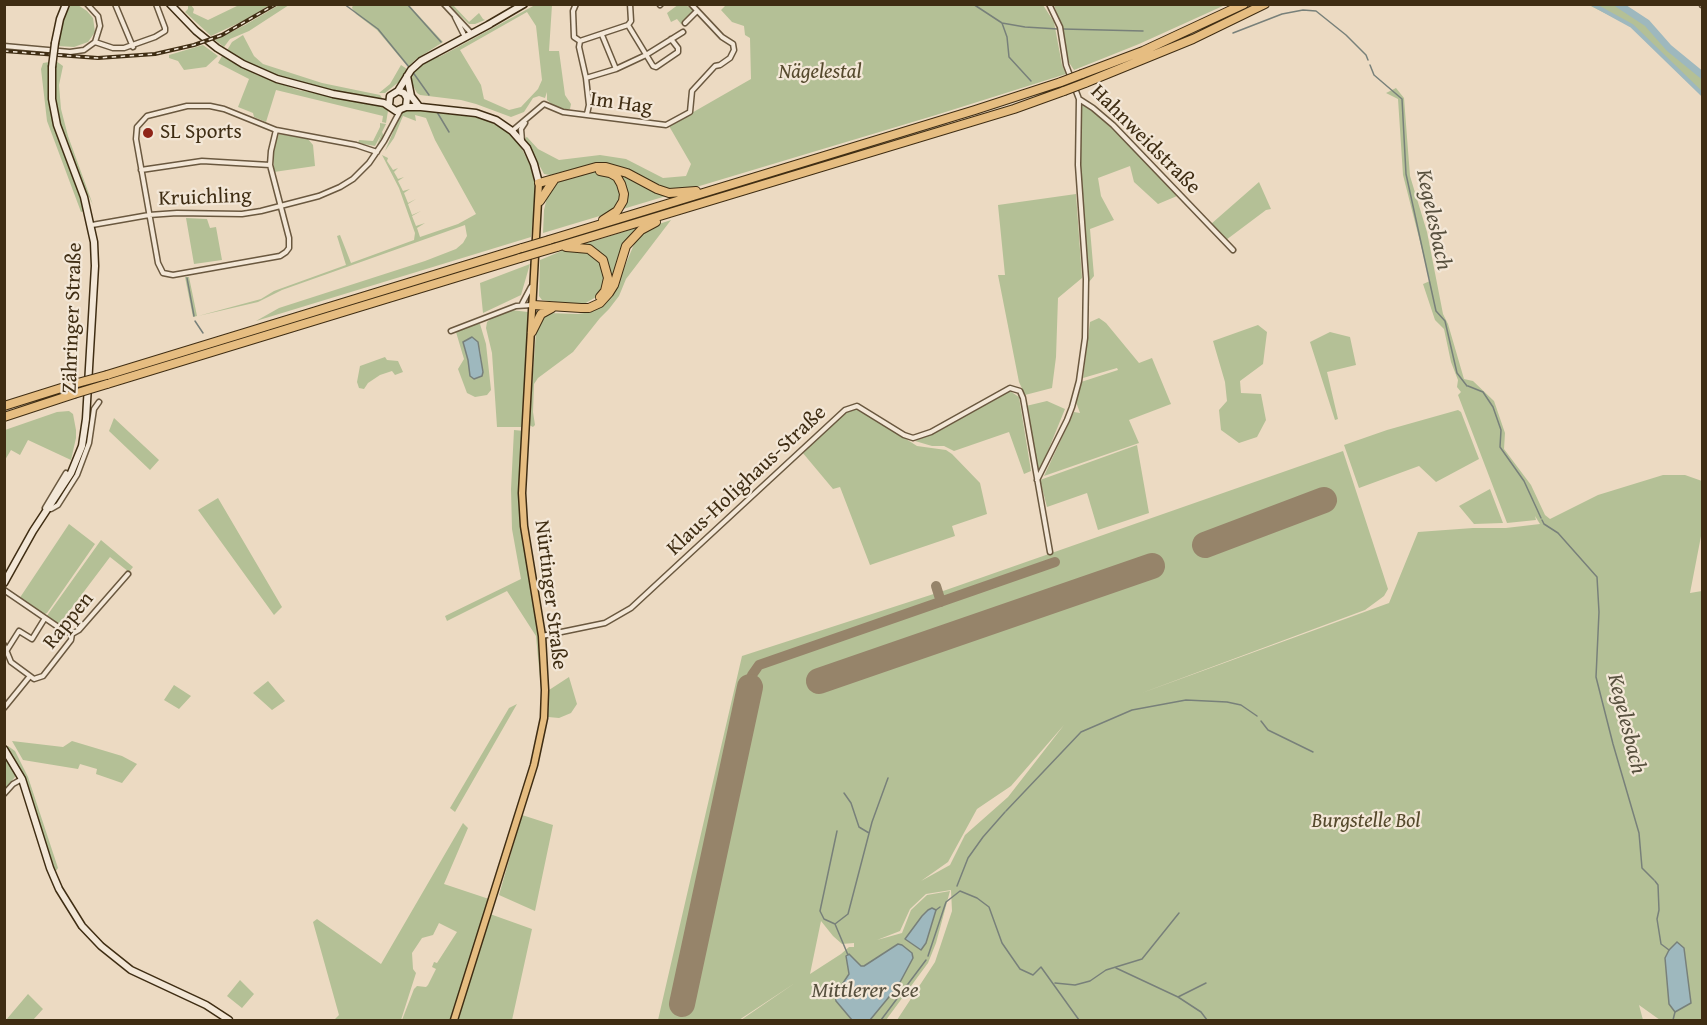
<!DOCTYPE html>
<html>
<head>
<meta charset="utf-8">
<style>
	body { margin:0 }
	#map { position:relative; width:1707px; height:1025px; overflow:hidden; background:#ecdac2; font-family:"Gentium Book Plus",serif }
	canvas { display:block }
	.frame { position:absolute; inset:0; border:6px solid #3f2d13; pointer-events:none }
</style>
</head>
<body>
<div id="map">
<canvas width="1707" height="1025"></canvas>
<div class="frame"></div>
</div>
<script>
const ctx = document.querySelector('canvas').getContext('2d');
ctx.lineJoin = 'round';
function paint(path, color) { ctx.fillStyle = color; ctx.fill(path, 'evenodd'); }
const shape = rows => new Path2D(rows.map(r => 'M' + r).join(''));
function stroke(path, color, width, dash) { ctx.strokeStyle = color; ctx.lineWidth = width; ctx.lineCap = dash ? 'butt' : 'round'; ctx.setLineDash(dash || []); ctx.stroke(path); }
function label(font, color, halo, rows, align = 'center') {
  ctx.font = font + ' "Gentium Book Plus",serif'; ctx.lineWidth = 4.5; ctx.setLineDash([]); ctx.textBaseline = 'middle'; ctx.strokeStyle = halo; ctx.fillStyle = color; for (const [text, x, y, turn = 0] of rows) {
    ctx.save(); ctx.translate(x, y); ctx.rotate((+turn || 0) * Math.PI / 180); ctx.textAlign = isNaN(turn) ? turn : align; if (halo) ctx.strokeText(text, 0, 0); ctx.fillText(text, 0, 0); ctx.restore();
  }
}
const green = shape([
	[679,4,686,5,694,11,681,24,677,19,671,22,667,13],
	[73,5,78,5,87,11,93,18,95,32,88,42,74,47,58,46,61,26,70,6],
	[188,5,191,5,194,9,193,13,208,20,239,5,270,5,245,20,211,36,185,12,188,9],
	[279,5,289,5,249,31,230,39,224,47,215,40,245,25],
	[353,5,409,5,443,42,415,60,408,67,377,30,356,14,352,8],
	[449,5,453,5,469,22,479,13,483,19,485,20,475,24,469,24],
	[535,5,552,5,549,51,559,51,565,95,571,104,570,109,565,111,556,108,547,100,547,92,545,98,539,96,533,98,524,112,511,117,476,104,461,100,420,95,417,93,411,82,413,74,418,68,436,56,439,57,458,47],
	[527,12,536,26,542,80,538,89,521,107,509,110,484,99,481,85,460,50],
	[726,5,1043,5,1054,22,1062,65,1066,74,936,115,543,233,544,210,548,193,552,187,550,175,544,174,525,138,527,137,538,149,559,160,600,155,626,159,663,178,686,176,691,164,669,126,751,79,750,38,745,35,744,26,732,22,721,10],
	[1054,5,1054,4,1225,5,1139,44,1074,70,1068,61,1062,28],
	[1589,5,1621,5,1648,21,1670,47,1702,73,1702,96,1632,27],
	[243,35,254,56,263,64,322,83,380,95,382,98,369,98,283,79,266,73,226,52,232,42],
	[203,45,218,56,206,67,184,70,178,61,169,58,169,55],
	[222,56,257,75,298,90,383,105,388,111,386,123,382,122,383,116,276,90,266,122,254,117,253,113,238,107,249,79,218,63],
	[56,61,63,66,59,85,61,109,68,136,93,205,69,156,60,126,54,98,54,80],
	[49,62,48,84,51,112,62,150,80,192,84,211,81,212,47,121,41,69,43,63],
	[401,65,407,69,400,81,385,93,379,93,390,84],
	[1396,88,1404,98,1410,176,1427,232,1443,314,1448,324,1464,379,1473,381,1494,401,1505,433,1504,449,1531,485,1545,515,1550,519,1598,495,1663,475,1685,475,1702,481,1702,531,1690,593,1702,591,1702,1020,1660,1020,1639,1005,1643,1020,897,1020,935,962,952,911,951,890,926,894,910,909,900,931,877,940,902,933,911,910,927,895,950,891,936,943,928,963,886,1020,741,1020,795,983,739,1020,658,1020,742,656,946,590,1343,451,1388,589,1384,596,1365,610,1139,694,1389,603,1418,532,1473,528,1506,528,1540,524,1535,516,1536,520,1507,523,1458,395,1461,392,1457,387,1458,380,1451,362,1444,329,1435,320,1423,284,1430,281,1403,175,1398,99,1386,93],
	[1064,725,1008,797,965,835,950,865,921,881,948,862,977,809,1011,786],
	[821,921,833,936,842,944,854,943,854,947,849,947,841,954,810,974],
	[1081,104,1091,109,1122,138,1177,196,1158,204,1134,182,1130,166,1098,178,1101,196,1114,220,1090,229,1094,276,1089,282,1080,168],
	[409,109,482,118,506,130,519,143,530,165,534,181,536,197,531,237,256,321,279,308,425,261,456,249,463,243,467,236,465,225,282,290,258,302,198,316,261,299,274,291,346,265,337,236,340,235,351,263,414,240,415,233,399,188,382,155,388,158,387,161,393,170,398,168,394,172,398,179,404,177,398,181,403,191,410,189,404,193,408,203,416,199,408,204,412,215,421,211,412,216,416,226,425,223,417,228,420,237,458,224,476,214,435,140,426,118,415,115,416,121,403,116,394,138,385,151,393,132,391,131,401,112],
	[380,123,386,124,382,132,384,137,379,146,377,145,382,133,375,146,358,143,359,140,373,141,380,127],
	[279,134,308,139,313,145,315,166,274,172,273,152,276,139],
	[1259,182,1271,209,1266,210,1226,240,1211,224],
	[1076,194,1082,278,1058,298,1056,357,1052,388,1025,395,1019,382,998,275,1005,275,998,205],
	[186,218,207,219,210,228,216,227,222,260,194,264],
	[671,220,626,279,619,296,609,309,600,318,573,352,538,378,534,384,533,412,535,425,533,427,529,425,536,333,539,321,548,313,578,314,591,312,603,305,617,285,637,237,650,227],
	[639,227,631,236,609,289,607,264,581,245],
	[574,249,591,252,605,268,604,287,598,296,584,304,577,305,542,300,539,296,540,260,564,250],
	[530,264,521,295,483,313,480,283],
	[185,277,189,277,197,316,193,317],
	[511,310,528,312,529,317,524,427,497,427,492,353,486,328,487,322,496,315],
	[1099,318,1106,323,1139,363,1152,358,1171,404,1129,420,1139,443,1044,476,1074,412,1080,413,1076,402,1081,382,1118,370,1117,368,1083,378,1090,322],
	[478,323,480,324,486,344,491,390,487,395,475,397,467,393,458,369,464,359,456,332],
	[464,347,480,349,482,366,478,377,474,379,470,376,468,360],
	[1258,325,1267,332,1263,364,1240,381,1241,393,1261,394,1266,420,1257,437,1239,443,1221,430,1219,410,1227,401,1225,382,1213,341],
	[1330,332,1350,337,1356,365,1327,372,1338,419,1335,420,1310,342],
	[385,357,387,360,398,361,403,372,395,375,392,371,380,375,368,383,364,389,359,388,357,382,360,366],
	[1010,391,1019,397,1031,471,1024,474,1009,432,954,451,944,446,932,446,915,441,939,431],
	[1047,401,1065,409,1041,468,1036,469,1026,406],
	[851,409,862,411,917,446,946,450,952,454,980,483,987,514,952,526,955,536,870,565,840,487,833,489,802,452,845,412],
	[1458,410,1461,412,1479,459,1436,482,1419,466,1359,488,1344,445,1387,430],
	[69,411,73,414,76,430,76,438,71,460,28,440,20,455,11,450,5,460,5,430,57,412],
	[114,418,159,460,150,470,109,431],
	[514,430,524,431,520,507,540,635,543,688,541,689,536,636,507,591,447,621,445,616,521,579,512,529,511,489],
	[1137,445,1149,513,1098,530,1087,493,1047,507,1040,480],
	[1490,489,1503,523,1474,524,1459,506],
	[218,498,282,607,274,615,198,510],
	[69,524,95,544,47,613,43,615,19,599],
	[101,540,133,567,129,572,110,557,58,626,46,617],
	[569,677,577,704,571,713,559,718,548,717,549,690],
	[268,681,285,701,272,710,253,693],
	[174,685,191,696,179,709,164,700],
	[517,704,455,812,450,808,509,708],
	[12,741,63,747,72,741,122,756,137,764,122,783,96,774,97,769,80,764,78,769,23,760],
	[8,746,15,751,28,777,58,868,56,871,53,870,23,777,7,748],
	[4,754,15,773,15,777,5,789],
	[522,815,553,825,535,911,499,895],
	[463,823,468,828,444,884,489,899,452,1020,402,1020,414,989,417,986,426,987,428,985,436,969,432,967,434,962,437,963,457,932,439,923,433,935,422,938,412,953,413,969,416,973,401,1020,334,1020,339,1015,313,922,317,919,381,964],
	[490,914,532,929,512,1020,458,1020],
	[240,980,254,994,242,1008,227,996],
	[28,994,43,1009,33,1020,6,1020]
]);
const water = shape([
	[472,337,478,342,483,372,482,376,474,379,470,376,468,360,463,342,472,337],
	[932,908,936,910,926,943,921,950,905,939,922,916,928,910,932,908],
	[1677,942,1684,948,1691,1003,1675,1012,1669,1004,1665,958,1669,950,1677,942],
	[898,944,902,945,912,953,913,958,898,986,870,1020,852,1020,836,1001,835,995,849,974,846,956,849,954,861,966,864,966,898,944]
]);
const stream = shape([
	[344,4,378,29,409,67],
	[407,4,441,42],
	[973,4,1002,23,1025,27,1058,29],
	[1002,23,1007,37,1009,57,1031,81],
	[1063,29,1143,31],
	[1233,33,1282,14,1303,10,1316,11,1346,35,1366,55,1368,60],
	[1370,65,1374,75,1402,99,1406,174,1436,311,1445,321,1457,373,1467,386],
	[412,71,429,95],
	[437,112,449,132],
	[187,278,194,316],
	[195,321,203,333],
	[1468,386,1483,392,1493,407,1501,430,1500,447,1524,481,1541,518],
	[1542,520,1544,524,1558,533,1597,577,1599,612,1596,677,1613,744,1639,833,1642,868,1654,880],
	[1261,721,1268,730,1313,752],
	[844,793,851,803,859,827,869,833],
	[1006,811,1081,732,1132,710,1186,700,1227,702,1241,705,1257,716],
	[837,831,820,911,824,919,835,924,848,955],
	[1655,881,1658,885,1659,910,1657,919,1661,944,1669,950],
	[957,886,968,858,983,837,1005,812],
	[936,910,940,907],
	[835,924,848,914,872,822,888,778],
	[928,956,946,902,960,891,977,898,989,907,1002,943,1020,969,1033,975,1041,967,1079,1020],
	[1116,968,1178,997,1201,1012,1207,1020],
	[1055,983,1075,985,1090,981,1106,970,1142,959,1179,913],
	[1178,997,1206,983],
	[881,1020,926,960],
	[1673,1020,1675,1012]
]);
const canal = shape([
	[1592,4,1632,26,1702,94]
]);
const river = shape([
	[1618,4,1647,23,1669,48,1702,75]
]);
const taxiway = shape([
	[936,586,941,602],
	[750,687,752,675,759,665,1055,562]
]);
const runway = shape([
	[1205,545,1324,500],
	[819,681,1152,566],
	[682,1004,750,687]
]);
const street = shape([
	[115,4,133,47],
	[444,4,471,33],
	[576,4,573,11,574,37,580,41,579,47,586,78,589,105,587,114],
	[1049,4,1060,27,1066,65,1079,99,1093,108,1113,125,1233,250],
	[1702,4,1702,5],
	[660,5,661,4],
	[455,17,465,37],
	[685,23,697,11],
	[628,25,653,66,656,67,678,52,678,48,671,39],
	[602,35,616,69],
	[580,41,628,25,631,21,630,4],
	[95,42,113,48,124,48,155,37,165,31,165,28,156,4],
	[4,46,70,52,84,50,95,42,100,26,98,16,87,4],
	[586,78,616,69,646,55,683,32],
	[276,130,271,151,270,165,289,238,289,248,286,252,280,256,173,275,163,273,158,263,136,139,137,127,147,116,187,106,210,106,224,109,276,130,356,145,377,152],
	[512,131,544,104,563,112,666,125,690,112,692,91,715,66,720,65,730,58,734,50,733,44,722,37,691,4],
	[522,141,521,129,525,123],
	[141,170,202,161,270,165],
	[92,225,149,215,177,213,242,214,261,211,319,196,340,187,353,179,369,163,384,141,400,111],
	[522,304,531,287],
	[451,331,516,306,532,305],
	[66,473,45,508,51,509,58,505,77,475,89,443,94,409,99,402],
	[1037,480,1067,420,1072,407,1079,381,1085,338,1086,279,1078,165,1079,99],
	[4,590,64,631,72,634],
	[72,634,79,630,128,574],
	[542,636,605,623,631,608,845,410,857,406,904,435,913,438,931,432,1010,388,1020,391,1023,398,1050,552],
	[4,645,11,662,30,676,4,708],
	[7,650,19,631,32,639,45,618],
	[30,676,34,679,43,676,71,640,72,634],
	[4,794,13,784,22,779]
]);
const secondary = shape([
	[170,4,196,31,217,48,243,64,277,79,333,94,384,103,396,111,406,107,421,107,476,113,496,120,512,131,527,148,534,164,539,183],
	[488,25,524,4],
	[55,43,60,19,66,4],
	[407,76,411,96,418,105],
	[398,91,411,70,421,61,490,24],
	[398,91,404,93,407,98,406,107],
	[389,105,390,96,398,91],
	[4,583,33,531,71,473,82,446,86,419,95,266,94,242,84,197,57,125,52,99,52,67],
	[4,749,22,779,50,868,59,889,82,926,101,946,131,970,206,1005,229,1020]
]);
const primary = shape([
	[454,1020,534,765,544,718,545,690,542,636,524,526,522,493,539,183]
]);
const highway = shape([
	[1082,74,1143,51,1244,4],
	[1085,83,1193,39,1265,4],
	[600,171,610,173,617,177,621,184,624,194,623,201,617,211,603,220],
	[539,183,596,167,606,167,627,173,657,189,669,193,696,191],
	[540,201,554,180],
	[549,240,975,110,1061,82],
	[557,247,1014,109,1064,91],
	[566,247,589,249,603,260,608,278,605,291,600,297],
	[533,305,581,308,589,308,600,303,609,293,614,285,626,246,641,230,656,222],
	[532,332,541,314,552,308],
	[107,375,522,248],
	[107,384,520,258],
	[4,406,74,384],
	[4,417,74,394]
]);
const rail = shape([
	[4,51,98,58,155,54,194,45,222,35,276,4]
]);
const secondaryBridge = shape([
	[52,67,55,43]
]);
const highwayBridge = shape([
	[1061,82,1082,74],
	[1064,91,1085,83],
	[522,248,549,240],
	[520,258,557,247],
	[74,384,107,375],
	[74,394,107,384]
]);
const markers = [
	[148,133,6,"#8f2418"]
];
const parkNames = [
	["Nägelestal",820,73],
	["Burgstelle Bol",1366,822]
];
const streetNames = [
	["Im Hag",621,104,8],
	["Hahnweidstraße",1145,140,45],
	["Kruichling",205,198,-2],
	["Zähringer Straße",73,318,-88],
	["Klaus-Holighaus-Straße",747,481,-43],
	["Nürtinger Straße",550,595,83],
	["Rappen",69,621,-51]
];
const poiNames = [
	["SL Sports",160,133]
];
const waterNames = [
	["Kegelesbach",1433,220,78],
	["Kegelesbach",1626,724,76],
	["Mittlerer See",865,991]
];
paint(green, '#b4c096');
paint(water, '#9eb8be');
stroke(water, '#78807a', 1.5);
stroke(stream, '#78807a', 1.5);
stroke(canal, '#9eb8be', 4);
stroke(river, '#9eb8be', 7);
stroke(taxiway, '#96846a', 10);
stroke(runway, '#96846a', 26);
stroke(street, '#6a583f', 7);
stroke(secondary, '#3f2d13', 9);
stroke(primary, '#3f2d13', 9);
stroke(highway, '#3f2d13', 10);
stroke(street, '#f3e7d7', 4);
stroke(secondary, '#f3e7d7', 6);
stroke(primary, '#e6bd81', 6);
stroke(highway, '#e6bd81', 8);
stroke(rail, '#3f2d13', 4);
stroke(rail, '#f3e7d7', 1.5, [4.5]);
stroke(secondaryBridge, '#3f2d13', 9, []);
stroke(highwayBridge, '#3f2d13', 10, []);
stroke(secondaryBridge, '#f3e7d7', 6);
stroke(highwayBridge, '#e6bd81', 8);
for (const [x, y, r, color] of markers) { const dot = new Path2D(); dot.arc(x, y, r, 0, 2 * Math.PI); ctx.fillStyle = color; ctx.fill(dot); stroke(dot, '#f3e7d7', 2); }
label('italic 21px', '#564a2d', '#f3e7d7', parkNames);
label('21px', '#3f2d13', '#f3e7d7', streetNames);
label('21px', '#3f2d13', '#f3e7d7', poiNames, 'left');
label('italic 22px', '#57503e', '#f3e7d7', waterNames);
</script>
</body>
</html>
